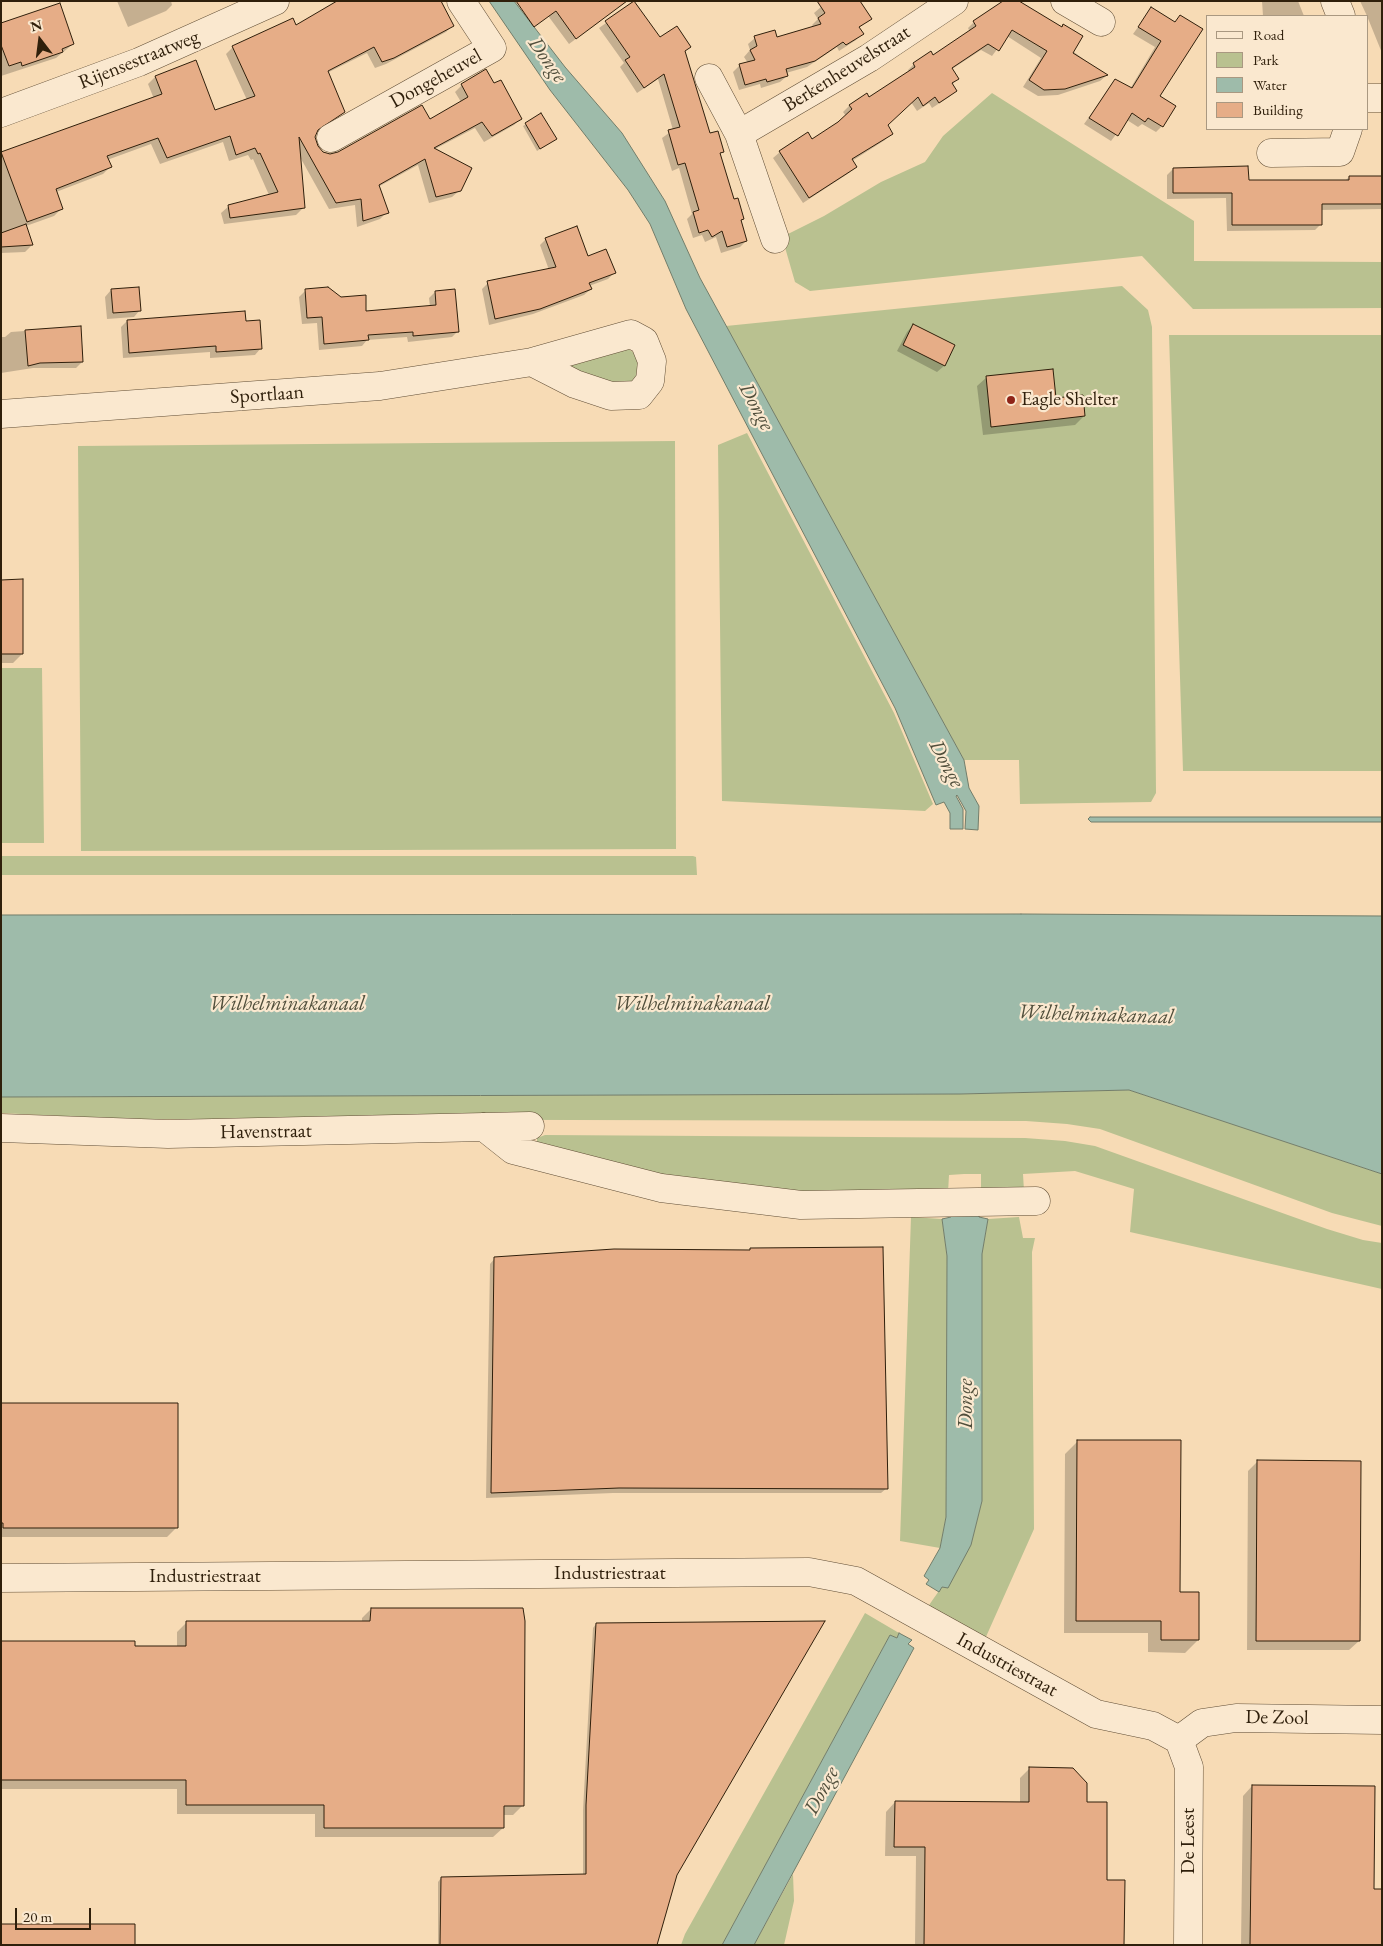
<!DOCTYPE html>
<html>
<head>
<meta charset="utf-8">
<style>
	body { margin:0 }
	#map { position:relative; width:1383px; height:1946px; overflow:hidden; background:#f7dbb5; font-family:"EB Garamond",serif }
	canvas { display:block }
	.frame { position:absolute; inset:0; border:2px solid #2f1f0b; pointer-events:none }
	.legend { position:absolute; left:1206px; top:15px; width:162px; height:115px; box-sizing:border-box; background:#fae8cf; border:1px solid #a99881; margin:0; padding:6px 9px; list-style:none; font-size:15px; color:#2f1f0b }
	.legend li { display:flex; align-items:center; gap:10px; height:25px }
	.legend b { width:25px; border:1px solid #a99881 }
	.north { position:absolute; left:15px; top:15px; width:50px; height:50px; -webkit-text-stroke:4px #fae8cf; paint-order:stroke; rotate:345deg; font-size:14px; font-weight:700; line-height:20px; text-align:center; color:#2f1f0b }
	.north::after { content:''; display:block; margin:auto; width:18px; height:22px; background:#2f1f0b; clip-path:polygon(50% 0,100% 100%,50% 72%,0 100%) }
	.scale { position:absolute; left:15px; top:1908px; width:76px; height:22px; box-sizing:border-box; border:2px solid #2f1f0b; border-top:0; padding-left:6px; font-size:15px; line-height:18px; white-space:nowrap; color:#2f1f0b; -webkit-text-stroke:4px #fae8cf; paint-order:stroke }
</style>
</head>
<body>
<div id="map">
<canvas width="1383" height="1946"></canvas>
<div class="frame"></div>
<ul class="legend">
<li><b style="height:6px;background:#fae8cf"></b>Road</li>
<li><b style="height:14px;background:#b9c190"></b>Park</li>
<li><b style="height:14px;background:#9ebbaa"></b>Water</li>
<li><b style="height:14px;background:#e6ad87"></b>Building</li>
</ul>
<div class="north">N</div>
<div class="scale">20 m</div>
</div>
<script>
const ctx = document.querySelector('canvas').getContext('2d');
ctx.lineJoin = 'round';
function paint(path, color) { ctx.fillStyle = color; ctx.fill(path, 'evenodd'); }
const shape = rows => new Path2D(rows.map(r => 'M' + r).join(''));
function stroke(path, color, width, dash) { ctx.strokeStyle = color; ctx.lineWidth = width; ctx.lineCap = dash ? 'butt' : 'round'; ctx.setLineDash(dash || []); ctx.stroke(path); }
function label(font, color, halo, rows, align = 'center') {
  ctx.font = font + ' "EB Garamond",serif'; ctx.lineWidth = 4.5; ctx.setLineDash([]); ctx.textBaseline = 'middle'; ctx.strokeStyle = halo; ctx.fillStyle = color; for (const [text, x, y, turn = 0] of rows) {
    ctx.save(); ctx.translate(x, y); ctx.rotate((+turn || 0) * Math.PI / 180); ctx.textAlign = isNaN(turn) ? turn : align; if (halo) ctx.strokeText(text, 0, 0); ctx.fillText(text, 0, 0); ctx.restore();
  }
}
const green = shape([
	[992,93,1194,221,1194,261,1382,262,1382,308,1193,309,1142,256,810,291,795,282,782,237,824,216,881,182,925,162,943,136],
	[1122,286,1148,310,1152,327,1156,793,1151,802,1020,804,1019,760,964,760,726,326],
	[1169,335,1382,335,1382,771,1183,771],
	[627,348,637,355,644,371,627,387,555,365],
	[747,433,894,713,933,804,925,811,722,801,718,445],
	[675,441,676,849,81,851,78,446],
	[1,668,42,668,44,843,1,843],
	[1,856,693,856,696,857,697,875,1,875],
	[1129,1090,1382,1174,1382,1226,1332,1213,1100,1129,1067,1124,1026,1121,120,1119,1,1113,1,1097,960,1094],
	[545,1135,1025,1138,1065,1141,1095,1146,1327,1229,1363,1240,1382,1243,1382,1289,1130,1232,1134,1189,1075,1171,1023,1174,1024,1191,981,1192,981,1174,964,1174,949,1175,948,1193,779,1192,714,1188,537,1144,537,1138],
	[911,1217,942,1219,947,1256,946,1517,940,1548,900,1541],
	[1019,1217,1023,1238,1035,1238,1032,1252,1034,1529,985,1639,927,1608,971,1545,982,1501,982,1254,988,1219],
	[865,1613,899,1633,897,1638,890,1635,722,1945,681,1945,685,1934],
	[793,1874,794,1901,784,1945,754,1945]
]);
const water = shape([
	[489,1,514,1,565,67,622,133,665,201,700,278,964,760,969,788,979,806,978,830,965,829,966,811,957,795,956,796,963,809,963,829,950,829,950,813,944,802,936,805,895,708,686,309,650,224,628,190,550,90,489,1],
	[1090,817,1382,817,1382,822,1091,822,1088,819,1090,817],
	[1021,914,1382,916,1382,1174,1129,1090,960,1094,1,1097,1,915,1021,914],
	[951,1212,979,1213,979,1217,988,1219,982,1254,982,1501,971,1545,948,1588,942,1587,939,1592,926,1584,929,1580,924,1576,940,1548,946,1517,947,1256,942,1219,951,1217,951,1212],
	[899,1633,912,1640,908,1644,914,1648,754,1945,722,1945,890,1635,897,1638,899,1633]
]);
const shadow = shape([
	[117,1,171,1,172,5,166,11,128,27],
	[828,1,870,19,859,28,862,33,856,40,839,51,837,47,807,67,786,73,787,76,780,82,761,88,760,84,739,90,733,72,739,66,748,63,744,57,750,50,748,44,755,38,776,39,814,28,812,25,818,19,814,13],
	[1006,1,1106,76,1100,81,1058,95,1038,96,1023,87,1041,58,1007,36,992,56,981,50,952,69,958,78,952,85,955,91,949,97,932,108,929,103,917,111,911,102,886,125,891,133,885,140,852,161,856,167,849,173,803,203,773,158,780,152,812,141,839,123,846,116,843,112,849,106,866,95,868,98,909,72,908,70,914,64,933,56,970,32,968,28,974,22],
	[1262,1,1298,1,1304,16,1263,16],
	[1360,1,1382,1,1382,53,1367,16],
	[634,3,660,39,690,46,684,52,709,135,723,151,720,154,733,201,743,219,740,222,746,241,740,247,721,253,716,237,705,242,702,235,693,238,687,219,692,214,679,168,672,171,662,138,673,130,658,79,637,93,620,67,624,63,599,28],
	[543,9,613,11,569,44],
	[1151,9,1174,23,1180,17,1159,96,1162,126,1156,132,1142,124,1138,127,1127,120,1111,141,1084,124,1115,81,1130,89,1155,47,1133,34],
	[1,24,73,44,56,58,1,76],
	[452,26,446,32,386,64,375,68,367,53,327,73,343,112,316,132,314,137,317,147,323,153,330,155,430,120,461,102,455,92,462,85,494,85,521,118,514,125,484,142,475,128,435,149,460,190,452,197,429,203,418,165,378,187,387,212,380,219,357,227,355,205,329,209,300,157,303,208,296,215,224,224,221,213,229,206,269,195,253,159,251,160,248,155,229,161,223,142,160,164,151,144,107,160,110,167,103,174,56,192,61,209,54,216,26,226,32,245,25,252,1,253,1,154,154,99,148,84,155,77,195,61,215,112,247,100,226,54,233,47,296,27],
	[541,115,555,139,537,151,523,126],
	[1173,169,1247,182,1345,181,1349,177,1382,177,1382,209,1321,210,1321,224,1315,230,1227,231,1226,198,1167,199,1167,175],
	[546,239,587,257,614,273,608,279,589,286,591,289,584,295,533,314,489,325,482,289,488,283,549,270,540,245],
	[111,290,140,310,134,317,107,319,105,297],
	[305,291,341,298,365,313,430,307,429,298,435,292,458,331,452,337,408,342,407,337,367,340,362,346,319,350,317,323,302,324,299,297],
	[127,321,245,322,261,348,255,355,210,358,210,352,123,358,121,327],
	[913,325,954,346,944,366,937,372,897,351,907,332],
	[79,327,82,362,76,368,33,368,1,373,1,337,5,337,11,332],
	[987,377,1055,399,1084,416,1075,425,983,435,977,386],
	[1,581,22,654,13,663,1,663],
	[495,1258,887,1488,881,1493,613,1493,486,1498,490,1264],
	[1,1405,177,1527,167,1537,1,1537],
	[1078,1441,1198,1640,1185,1653,1148,1652,1148,1633,1064,1633,1065,1454],
	[1258,1461,1359,1641,1349,1650,1247,1650,1248,1471],
	[371,1609,523,1805,513,1815,503,1815,503,1828,493,1837,315,1837,315,1814,177,1814,177,1789,1,1789,1,1642,177,1647,177,1632,186,1623,362,1622,362,1618],
	[596,1624,676,1874,656,1945,438,1945,438,1882,441,1878,583,1875,583,1810,593,1628],
	[1030,1768,1086,1803,1123,1945,915,1945,916,1856,885,1856,886,1812,895,1802,1020,1803,1020,1778],
	[1252,1786,1373,1890,1382,1945,1241,1945,1243,1796]
]);
const building = shape([
	[337,1,441,1,454,26,394,58,382,62,374,47,328,71,345,112,318,130,315,137,318,146,323,152,330,154,338,152,422,105,430,119,468,97,461,84,486,69,494,83,501,80,522,119,492,136,482,122,434,148,472,168,461,191,436,197,425,159,379,185,389,213,363,221,361,199,336,203,299,137,305,208,230,218,228,205,278,192,260,153,258,154,255,148,236,155,230,136,167,158,158,138,107,156,112,167,56,189,63,209,27,222,1,152,162,94,155,76,196,60,215,110,255,96,232,46,293,18,296,25,337,1],
	[516,1,627,1,576,39,556,11,534,27,516,1],
	[634,1,660,37,677,26,691,47,685,51,710,133,718,131,724,152,720,153,734,199,738,198,744,219,741,220,747,241,727,247,722,231,712,237,708,230,699,233,693,212,699,210,685,163,678,165,668,130,680,127,664,74,644,88,625,60,630,57,605,21,634,1],
	[817,1,860,1,872,19,859,27,864,34,846,45,843,42,815,61,786,69,788,76,767,82,766,79,745,85,739,64,755,60,750,50,757,46,754,36,775,30,777,37,821,24,818,18,825,13,817,1],
	[1003,1,1019,1,1062,27,1063,24,1083,36,1073,53,1108,75,1065,89,1044,90,1029,80,1047,51,1012,30,999,51,988,44,952,68,959,79,952,83,957,91,939,103,935,97,923,106,918,97,888,125,893,134,852,159,857,167,809,198,779,151,808,132,812,139,838,122,852,109,849,105,867,93,869,97,915,67,913,63,931,51,933,55,976,26,973,21,1003,1],
	[60,3,74,44,62,49,63,52,22,66,21,62,9,66,1,45,1,23,60,3],
	[1151,7,1175,22,1180,15,1203,29,1160,96,1176,106,1163,127,1148,118,1145,122,1132,113,1118,136,1089,118,1115,79,1132,88,1161,41,1138,27,1151,7],
	[541,113,557,139,540,149,525,123,541,113],
	[1248,166,1249,180,1349,180,1349,176,1382,176,1382,204,1322,204,1322,225,1232,225,1232,193,1173,193,1173,168,1248,166],
	[26,224,33,245,1,247,1,233,26,224],
	[577,226,588,256,606,249,616,273,589,283,592,289,540,309,495,319,487,281,556,267,545,238,577,226],
	[139,287,141,311,113,313,111,289,139,287],
	[328,287,341,297,366,295,366,311,436,305,435,291,455,289,459,332,413,336,413,332,368,335,369,340,324,344,322,317,307,318,305,289,328,287],
	[245,311,246,321,260,320,262,349,216,352,216,346,202,347,129,353,127,320,245,311],
	[913,324,955,345,945,366,903,345,913,324],
	[81,326,83,362,40,363,28,366,25,330,81,326],
	[1053,369,1056,398,1083,395,1085,416,991,427,986,376,1053,369],
	[23,579,23,654,1,654,1,580,23,579],
	[883,1247,888,1489,619,1488,491,1493,494,1257,614,1249,750,1250,750,1248,883,1247],
	[1,1403,178,1403,178,1528,3,1528,3,1523,1,1523,1,1403],
	[1077,1440,1181,1440,1180,1592,1199,1592,1199,1640,1161,1640,1161,1621,1076,1621,1077,1440],
	[1257,1460,1361,1461,1360,1641,1256,1641,1257,1460],
	[371,1608,523,1608,525,1621,524,1806,504,1806,504,1828,324,1828,324,1805,186,1805,186,1780,1,1780,1,1641,135,1641,135,1646,186,1646,186,1621,370,1621,371,1608],
	[825,1621,677,1875,657,1945,440,1945,441,1877,586,1874,586,1805,596,1623,825,1621],
	[1029,1767,1073,1768,1087,1783,1087,1802,1107,1802,1107,1880,1125,1880,1124,1945,924,1945,925,1847,894,1847,895,1801,1029,1802,1029,1767],
	[1252,1785,1375,1786,1374,1889,1382,1889,1382,1945,1250,1945,1252,1785],
	[1,1924,135,1924,135,1945,1,1945,1,1924]
]);
const minor = shape([
	[1065,1,1101,22],
	[1335,1,1341,16],
	[709,78,739,134,775,239],
	[1367,98,1382,98],
	[1,113,139,62,275,1],
	[739,134,869,58,954,1],
	[331,138,492,48,461,1],
	[1271,153,1340,152,1348,129],
	[1,414,380,386,532,362,631,334,644,341,652,361,650,381,639,395,611,396,575,384,532,362],
	[484,1127,513,1150,661,1188,801,1205,1036,1201],
	[1,1128,168,1134,530,1126],
	[1,1578,809,1572,856,1581,1096,1714,1153,1726,1179,1740],
	[1179,1740,1202,1723,1236,1718,1382,1720],
	[1179,1740,1189,1767,1188,1945]
]);
const markers = [
	[1011,400,5,"#8f2418"]
];
const streetNames = [
	["Rijensestraatweg",139,60,-22],
	["Berkenheuvelstraat",847,69,-32],
	["Dongeheuvel",436,79,-29],
	["Sportlaan",267,395,-4],
	["Havenstraat",266,1132,-1],
	["Industriestraat",610,1574],
	["Industriestraat",205,1577],
	["Industriestraat",1007,1665,29],
	["De Zool",1277,1718,1],
	["De Leest",1189,1841,-90]
];
const poiNames = [
	["Eagle Shelter",1021,400]
];
const waterNames = [
	["Donge",547,60,55],
	["Donge",756,407,62],
	["Donge",946,764,62],
	["Wilhelminakanaal",287,1004],
	["Wilhelminakanaal",692,1004],
	["Wilhelminakanaal",1096,1015,2],
	["Donge",966,1404,-90],
	["Donge",822,1791,-62]
];
paint(green, '#b9c190');
paint(water, '#9ebbaa');
stroke(water, '#727d6a', 1);
paint(shadow, '#0003');
paint(building, '#e6ad87');
stroke(building, '#2f1f0b', 1);
stroke(minor, '#614e36', 29);
stroke(minor, '#fae8cf', 28);
for (const [x, y, r, color] of markers) { const dot = new Path2D(); dot.arc(x, y, r, 0, 2 * Math.PI); ctx.fillStyle = color; ctx.fill(dot); stroke(dot, '#fae8cf', 2); }
label('20px', '#2f1f0b', '#fae8cf', streetNames);
label('20px', '#2f1f0b', '#fae8cf', poiNames, 'left');
label('italic 21px', '#504e3b', '#fae8cf', waterNames);
</script>
</body>
</html>
